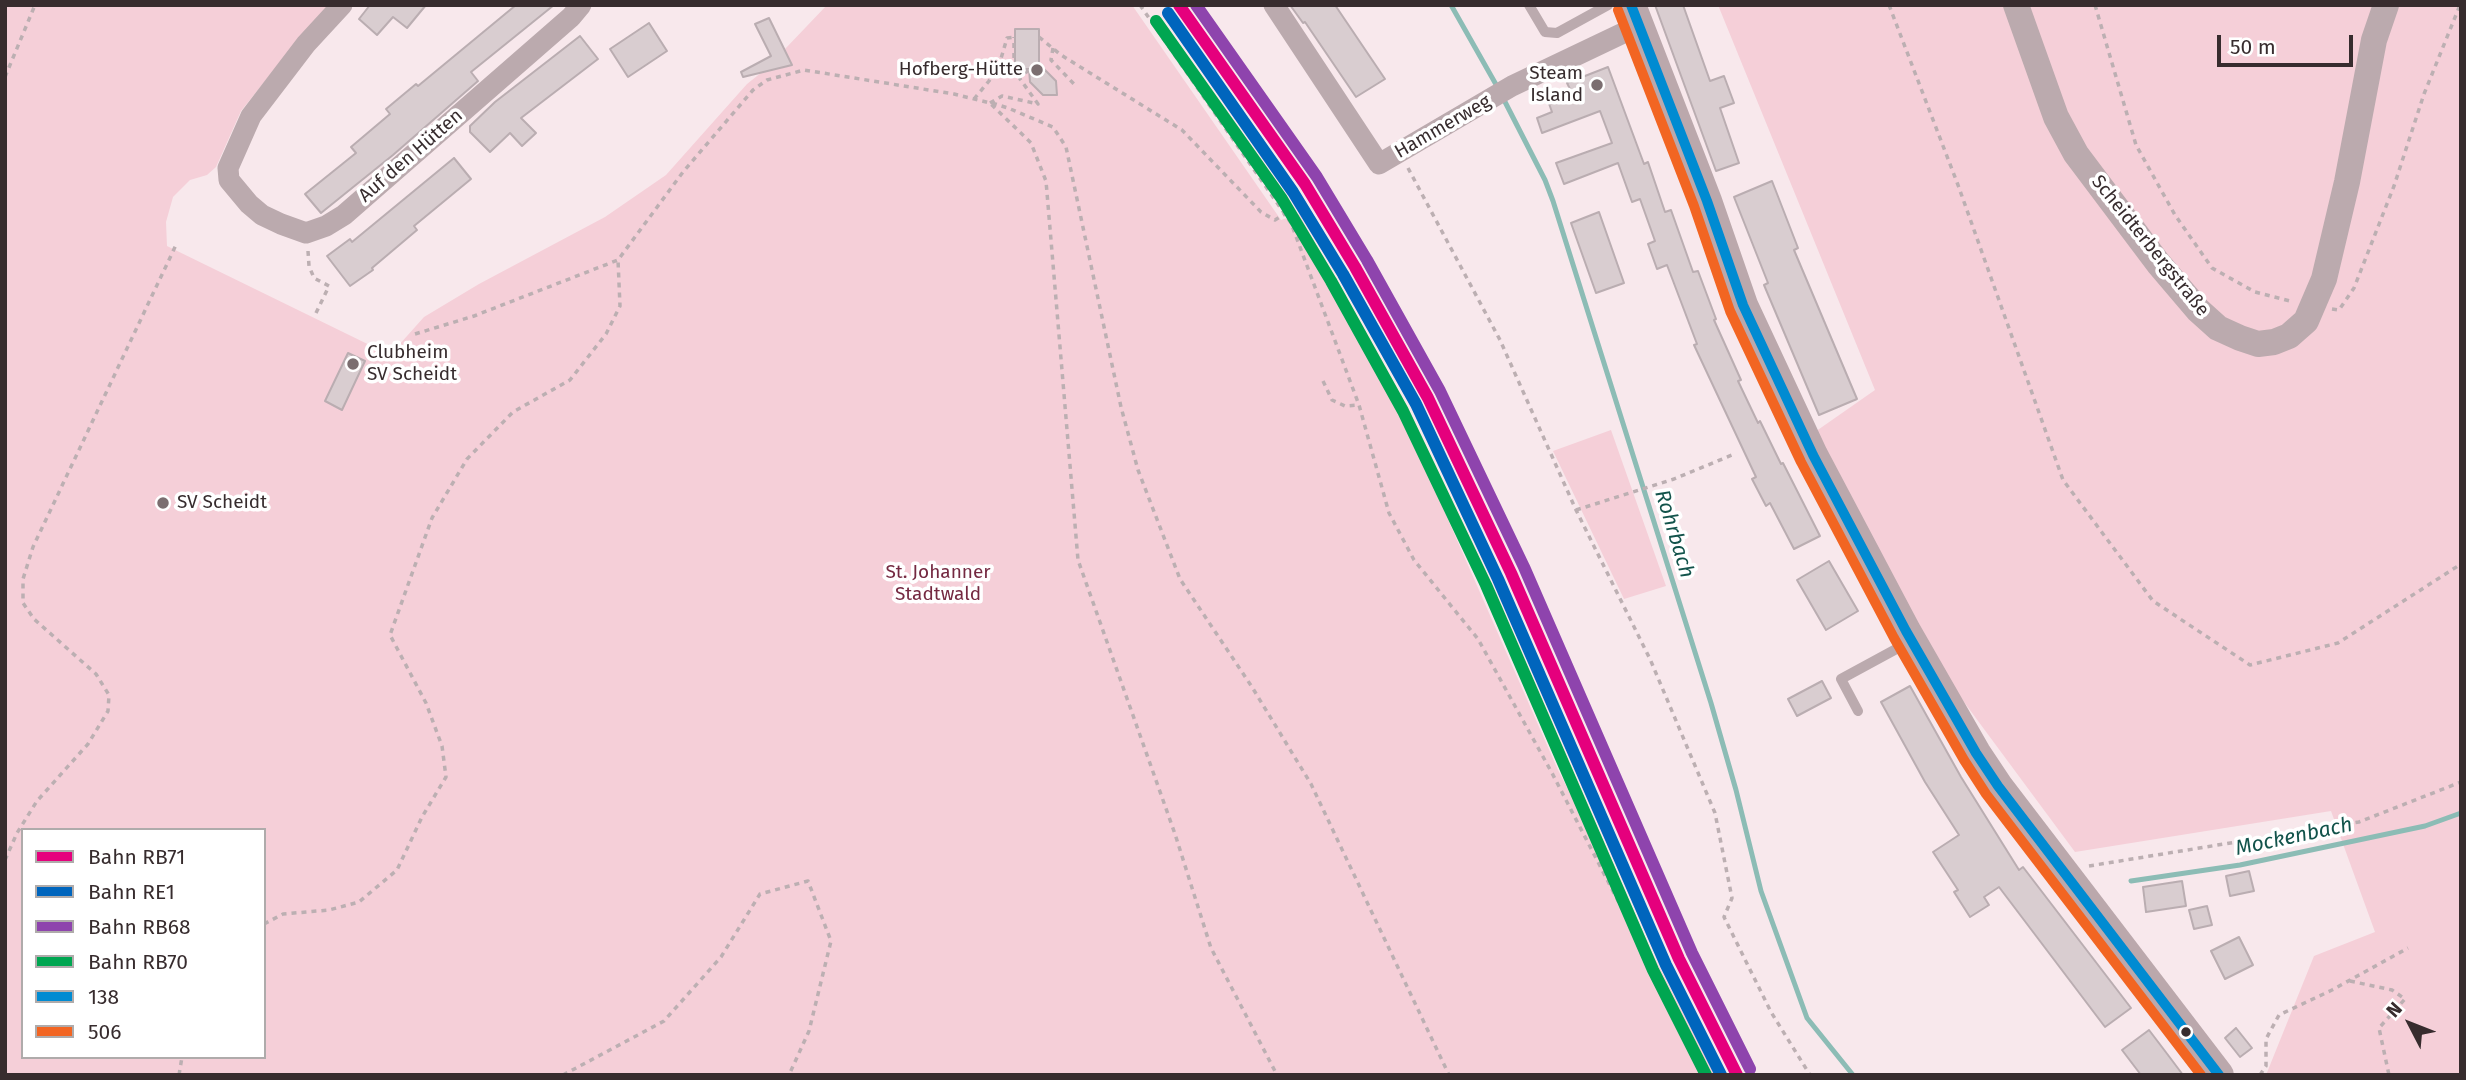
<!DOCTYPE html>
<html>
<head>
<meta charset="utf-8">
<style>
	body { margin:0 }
	#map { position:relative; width:2466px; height:1080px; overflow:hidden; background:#f8e8ec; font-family:"Fira Sans",sans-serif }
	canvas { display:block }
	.frame { position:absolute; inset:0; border:7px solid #372c2e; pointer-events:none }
	.legend { position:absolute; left:21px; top:828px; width:245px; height:231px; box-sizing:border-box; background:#fff; border:2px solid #afabab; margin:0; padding:9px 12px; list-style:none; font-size:21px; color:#372c2e }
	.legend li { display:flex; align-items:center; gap:14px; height:35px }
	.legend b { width:35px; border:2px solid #afabab }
	.north { position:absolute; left:2375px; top:989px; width:70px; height:70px; -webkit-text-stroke:5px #fff; paint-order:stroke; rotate:312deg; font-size:19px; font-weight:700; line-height:28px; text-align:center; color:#372c2e }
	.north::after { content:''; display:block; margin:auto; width:24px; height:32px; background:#372c2e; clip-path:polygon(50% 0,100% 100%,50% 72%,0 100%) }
	.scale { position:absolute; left:2217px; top:35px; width:136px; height:32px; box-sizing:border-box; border:4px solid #372c2e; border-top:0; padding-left:9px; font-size:21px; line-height:24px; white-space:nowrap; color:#372c2e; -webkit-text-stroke:5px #fff; paint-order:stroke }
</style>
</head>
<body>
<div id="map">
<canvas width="2466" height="1080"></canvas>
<div class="frame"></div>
<ul class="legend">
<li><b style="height:9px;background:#e5007d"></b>Bahn RB71</li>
<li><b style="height:9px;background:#0065bd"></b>Bahn RE1</li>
<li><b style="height:9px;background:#8e44ad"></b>Bahn RB68</li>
<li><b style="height:9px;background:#00a651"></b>Bahn RB70</li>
<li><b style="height:9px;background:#008bd2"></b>138</li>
<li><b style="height:9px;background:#f26522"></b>506</li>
</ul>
<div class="north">N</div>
<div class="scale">50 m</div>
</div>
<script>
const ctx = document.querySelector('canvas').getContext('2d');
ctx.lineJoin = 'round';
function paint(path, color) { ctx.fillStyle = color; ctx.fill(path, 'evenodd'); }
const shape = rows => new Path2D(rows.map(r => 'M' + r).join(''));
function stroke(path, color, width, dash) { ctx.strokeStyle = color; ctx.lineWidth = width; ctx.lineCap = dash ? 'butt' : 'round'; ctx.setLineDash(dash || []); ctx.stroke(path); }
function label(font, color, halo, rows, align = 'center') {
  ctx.font = font + ' "Fira Sans",sans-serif'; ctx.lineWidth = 7; ctx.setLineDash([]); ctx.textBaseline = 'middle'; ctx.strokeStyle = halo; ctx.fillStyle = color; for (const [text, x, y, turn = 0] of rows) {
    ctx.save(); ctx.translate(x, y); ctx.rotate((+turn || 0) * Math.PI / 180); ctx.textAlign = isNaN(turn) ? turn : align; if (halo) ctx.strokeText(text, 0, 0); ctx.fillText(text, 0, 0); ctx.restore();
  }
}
const green = shape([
	[5,5,331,5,297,41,241,111,216,167,207,175,190,180,173,197,166,222,167,246,390,355,424,317,479,284,605,217,666,175,747,84,762,72,792,64,785,49,827,5,1132,5,1281,220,1299,214,1374,351,1558,770,1715,1075,5,1075],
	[23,830,264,830,264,1057,23,1057],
	[1718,5,2461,5,2461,1075,2266,1075,2314,956,2375,932,2331,811,2075,852,1944,675,1812,434,1875,390],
	[1611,430,1666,586,1624,599,1553,451]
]);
const stream = shape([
	[1451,5,1498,88],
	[1502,96,1545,180,1553,201,1711,703,1736,790,1761,891,1807,1018,1853,1075],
	[2131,881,2240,865,2425,826,2461,813]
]);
const building = shape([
	[370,5,426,5,407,28,393,17,377,35,359,19,370,5],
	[516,5,554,5,471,72,478,81,393,155,321,213,305,194,356,153,351,147,390,114,386,109,416,84,418,86,516,5],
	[1290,5,1335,5,1385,79,1356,97,1305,22,1303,23,1290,5],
	[1655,5,1683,5,1710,81,1724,76,1734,103,1720,108,1739,163,1716,171,1655,5],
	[769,18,792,65,743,77,741,72,771,56,755,24,769,18],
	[649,23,667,51,628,77,610,49,649,23],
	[1015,29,1039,29,1039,64,1056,81,1057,95,1043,95,1030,82,1029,69,1015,69,1015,29],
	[580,36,598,59,521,118,536,133,522,146,510,133,490,152,470,132,470,126,495,102,580,36],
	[1608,67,1644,164,1648,162,1665,212,1671,210,1693,272,1698,271,1716,319,1714,320,1741,380,1738,381,1758,423,1760,421,1781,464,1783,463,1820,536,1794,549,1770,503,1766,506,1752,479,1756,477,1694,345,1697,344,1667,265,1657,269,1648,244,1655,241,1640,199,1632,202,1618,163,1564,184,1556,163,1612,143,1600,111,1542,133,1537,118,1552,112,1547,98,1570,89,1567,83,1608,67],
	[454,158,471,179,414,226,417,230,372,268,373,270,350,286,327,256,350,239,352,242,454,158],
	[1772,181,1798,248,1794,250,1857,399,1819,415,1764,285,1768,283,1734,197,1772,181],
	[1599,212,1624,283,1596,293,1571,223,1599,212],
	[348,353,365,361,342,410,325,401,348,353],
	[1829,561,1858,611,1826,630,1797,580,1829,561],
	[1822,681,1831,698,1797,716,1788,699,1822,681],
	[1910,686,1961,777,2019,870,2023,867,2131,1008,2105,1027,1999,887,1984,897,1989,905,1970,917,1954,892,1958,890,1933,852,1959,835,1925,782,1881,702,1910,686],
	[2249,871,2254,891,2230,896,2226,876,2249,871],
	[2182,881,2186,906,2146,912,2143,887,2182,881],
	[2207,906,2212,925,2194,929,2189,910,2207,906],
	[2239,937,2253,965,2225,979,2211,951,2239,937],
	[2236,1028,2252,1048,2240,1057,2225,1038,2236,1028],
	[2149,1030,2168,1055,2183,1075,2141,1075,2122,1050,2149,1030]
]);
const path = shape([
	[1140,5,1291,223,1359,405,1389,513,1414,560,1478,639,1552,773,1708,1075],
	[1889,5,1958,185,2063,480,2153,601,2250,665,2338,643,2461,564],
	[2095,5,2136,145,2175,215,2212,268,2255,292,2290,301],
	[1039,37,1061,55,1182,130,1261,212,1275,220,1285,214],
	[1053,48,1051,60,1074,84],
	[5,77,35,5],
	[974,99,989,81,1000,62,1007,38,1015,37],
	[990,103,1002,96,1038,104,1020,79,1020,76,1028,71,1014,70,1014,37],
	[992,103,1008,108,1053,127,1066,147,1121,407,1138,470,1180,579,1252,687,1311,784,1449,1075],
	[1408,168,1500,340,1576,510,1650,659,1715,813,1732,898,1724,917,1771,1012,1810,1075],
	[308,251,309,266,314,278,329,286,316,313],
	[2332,309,2339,310,2354,288,2394,186,2424,94,2460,5],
	[415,334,474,316,618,260,683,172,753,90,767,80,804,70,954,94,990,103,1031,143,1046,181,1078,560,1175,834,1211,948,1277,1075],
	[1323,381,1332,400,1345,406,1359,405],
	[1576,510,1674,479,1732,455],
	[5,860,17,833,37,801,88,744,108,711,109,695,96,674,34,619,23,603,23,579,33,547,176,245],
	[2089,866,2359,822,2461,782],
	[264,924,283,914,329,910,359,902,397,870,422,817,446,777,442,746,426,703,390,635,409,582,432,518,467,459,513,412,570,380,606,334,620,306,618,260],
	[2350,981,2392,990,2405,999,2379,1028,2389,1075],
	[179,1075,182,1057],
	[563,1075,664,1021,721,957,760,894,808,881,831,941,809,1031,789,1075],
	[2260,1075,2266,1066,2266,1039,2279,1015,2332,990,2408,948]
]);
const service = shape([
	[1529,5,1545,32,1557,33,1608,5],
	[1858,711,1841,679,1911,641]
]);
const minor = shape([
	[342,5,306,44,251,116,228,168,229,180,249,204,262,215,281,224,306,233,326,226,344,215,571,17,581,5],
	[1274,5,1379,164,1512,86,1640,25]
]);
const tertiary = shape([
	[2016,5,2056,117,2076,154,2158,263,2198,310,2218,328,2240,338,2258,344,2274,342,2289,336,2306,321,2324,279,2347,182,2374,40,2386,5]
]);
const secondary = shape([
	[1631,5,1707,201,1743,305,1813,455,1906,631,1976,753,1998,786,2219,1075]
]);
const bus1 = shape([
	[1631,5,1707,201,1743,305,1813,455,1906,631,1976,753,1998,786,2219,1075]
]);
const bus2 = shape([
	[1618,10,1694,206,1730,311,1801,462,1894,638,1964,760,1986,794,2201,1075]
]);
const rail1 = shape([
	[1179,5,1305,184,1355,267,1428,398,1511,573,1679,959,1737,1075]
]);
const rail2 = shape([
	[1168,13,1293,192,1343,274,1416,404,1498,579,1666,965,1721,1075]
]);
const rail3 = shape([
	[1196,5,1317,177,1367,260,1440,391,1524,567,1692,953,1750,1069]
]);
const rail4 = shape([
	[1156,21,1282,199,1331,281,1403,411,1486,585,1653,970,1706,1075]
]);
const markers = [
	[1037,70,7,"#7b6e70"],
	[1597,85,7,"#7b6e70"],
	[353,364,7,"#7b6e70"],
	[163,503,7,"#7b6e70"],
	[2186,1032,6,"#372c2e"]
];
const poiNames = [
	["Hofberg-Hütte",1023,70],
	["Steam",1583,74],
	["Island",1583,96],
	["Clubheim",367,353,"left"],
	["SV Scheidt",367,375,"left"],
	["SV Scheidt",177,503,"left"]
];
const streetNames = [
	["Hammerweg",1443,127,-30],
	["Auf den Hütten",411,156,-41],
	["Scheidterbergstraße",2150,246,51]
];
const parkNames = [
	["St. Johanner",938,573],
	["Stadtwald",938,595]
];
const waterNames = [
	["Rohrbach",1674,534,73],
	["Mockenbach",2294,837,-12]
];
paint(green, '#f5cfd8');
stroke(stream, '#8cbcb5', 5);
paint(building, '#d9cdd0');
stroke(building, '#baadb1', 2);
stroke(path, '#bcafb2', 3.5, [5, 5]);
stroke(service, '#bbaaae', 10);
stroke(minor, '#bbaaae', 21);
stroke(tertiary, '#bbaaae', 26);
stroke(secondary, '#bba8ac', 30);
stroke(bus1, '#008bd2', 10);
stroke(bus2, '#f26522', 10);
stroke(rail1, '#e5007d', 12);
stroke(rail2, '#0065bd', 12);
stroke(rail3, '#8e44ad', 12);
stroke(rail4, '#00a651', 12);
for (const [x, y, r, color] of markers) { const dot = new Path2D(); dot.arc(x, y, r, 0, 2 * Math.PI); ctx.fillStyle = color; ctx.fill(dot); stroke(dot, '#fff', 2.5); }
label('19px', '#372c2e', '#fff', poiNames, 'right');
label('19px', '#372c2e', '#fff', streetNames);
label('19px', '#742941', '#fff', parkNames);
label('italic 21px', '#12534b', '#fff', waterNames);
</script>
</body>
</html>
